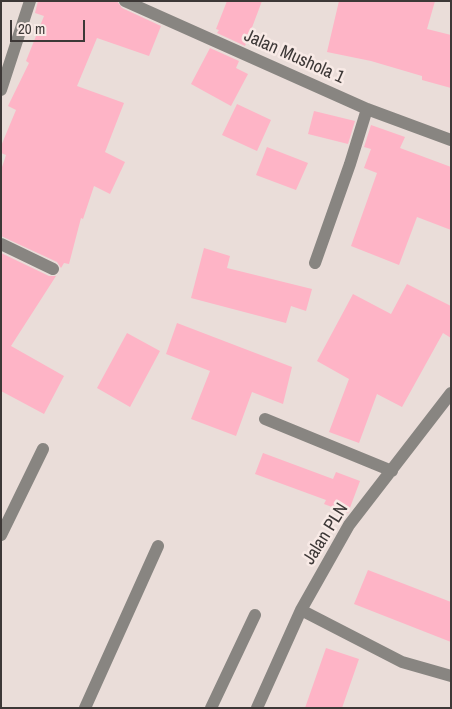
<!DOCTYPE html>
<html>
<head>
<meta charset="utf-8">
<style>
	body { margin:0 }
	#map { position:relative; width:452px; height:709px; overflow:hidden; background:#eaddd9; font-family:"Archivo Narrow",sans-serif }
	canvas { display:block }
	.frame { position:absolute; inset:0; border:2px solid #3d3837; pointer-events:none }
	.scale { position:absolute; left:10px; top:20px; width:75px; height:22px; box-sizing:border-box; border:2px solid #3d3837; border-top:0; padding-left:6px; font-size:15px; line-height:18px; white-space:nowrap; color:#3d3837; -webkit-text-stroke:4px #f8eae6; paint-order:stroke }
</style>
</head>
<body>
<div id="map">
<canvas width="452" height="709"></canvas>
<div class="frame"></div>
<div class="scale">20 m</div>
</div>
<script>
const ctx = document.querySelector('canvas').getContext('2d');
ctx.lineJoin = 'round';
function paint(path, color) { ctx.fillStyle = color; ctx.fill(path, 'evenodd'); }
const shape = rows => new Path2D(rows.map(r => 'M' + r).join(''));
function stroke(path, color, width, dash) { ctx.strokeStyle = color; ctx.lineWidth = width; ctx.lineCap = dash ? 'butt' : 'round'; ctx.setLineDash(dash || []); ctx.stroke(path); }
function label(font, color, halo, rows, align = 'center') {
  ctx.font = font + ' "Archivo Narrow",sans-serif'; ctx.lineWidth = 5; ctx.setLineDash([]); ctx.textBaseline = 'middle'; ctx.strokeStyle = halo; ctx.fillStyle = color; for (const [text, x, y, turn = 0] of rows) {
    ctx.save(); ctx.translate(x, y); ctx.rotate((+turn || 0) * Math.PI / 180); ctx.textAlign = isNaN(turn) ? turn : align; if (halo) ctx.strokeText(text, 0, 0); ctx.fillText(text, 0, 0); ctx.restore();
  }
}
const building = shape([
	[38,1,117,1,122,8,161,26,149,56,97,38,77,86,124,103,105,152,125,162,110,194,94,186,83,219,81,218,69,264,64,263,61,268,57,262,1,236,1,170,6,155,1,153,1,146,16,110,8,106,29,63,26,61,44,16,35,13],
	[227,1,262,1,245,46,217,33,219,30,216,29],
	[339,1,435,1,427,29,451,35,451,88,422,80,422,76,371,61,327,52],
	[210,48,239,61,236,68,248,74,231,106,191,84],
	[237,104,271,120,257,151,222,135],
	[314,111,355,121,348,144,308,134],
	[371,125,405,137,400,148,451,167,451,230,417,217,399,265,351,246,377,173,364,168,371,149,364,147],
	[267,147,308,163,296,190,256,175],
	[204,248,230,256,227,268,312,289,306,311,291,306,286,323,191,298],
	[1,253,49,276,56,276,11,346,64,376,44,414,1,391],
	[407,284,451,306,451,338,443,333,402,407,377,394,359,443,329,432,349,379,317,361,353,294,391,314],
	[177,323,292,367,283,404,252,392,236,436,191,419,210,371,166,354],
	[127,333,160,351,130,407,97,388],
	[263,453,333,479,336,472,360,481,348,513,324,504,326,500,255,474],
	[368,570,451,602,451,642,354,604],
	[326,648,359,659,342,708,305,708]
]);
const minor = shape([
	[125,1,367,109,451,140],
	[1,90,30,1],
	[1,244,53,269],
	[315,263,350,164,367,109],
	[265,419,392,471],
	[1,535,43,449],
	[301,610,402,662,451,676],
	[85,708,158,546],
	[211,708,255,615],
	[257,708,301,610,349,525,451,393]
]);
const streetNames = [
	["Jalan Mushola 1",294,57,24],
	["Jalan PLN",326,534,-58]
];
paint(building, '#feb4c6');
stroke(minor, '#888581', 12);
label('18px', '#3d3837', '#f8eae6', streetNames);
</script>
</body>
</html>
